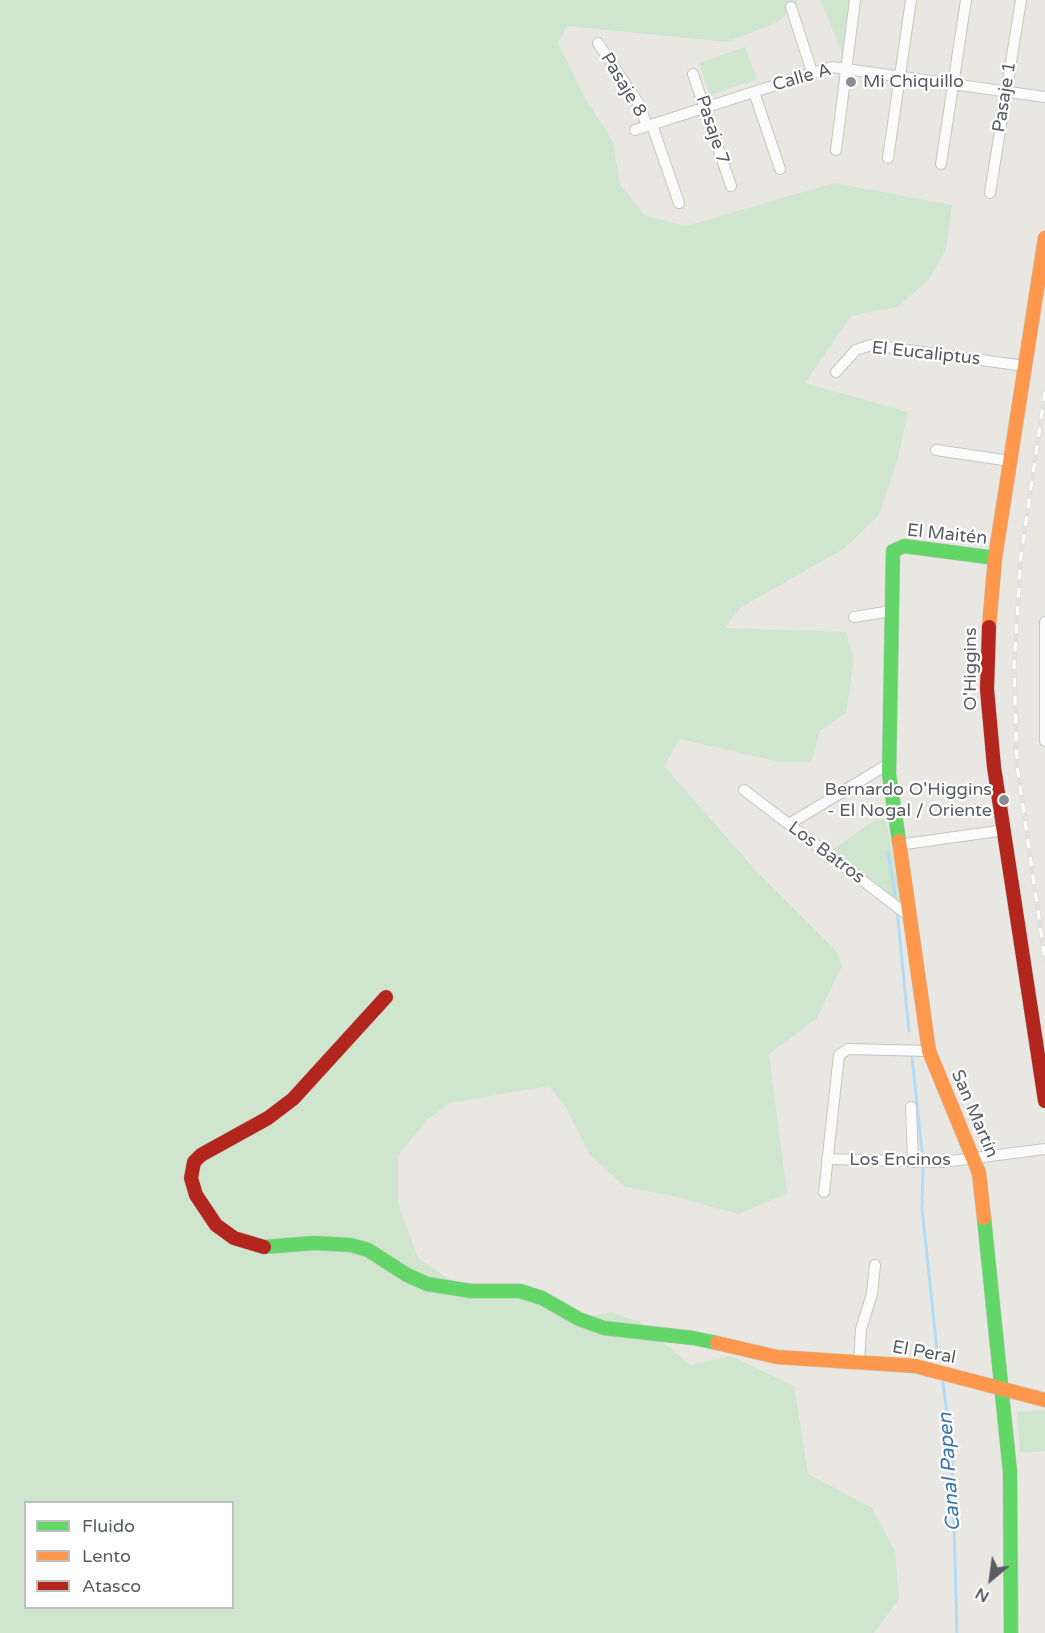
<!DOCTYPE html>
<html>
<head>
<meta charset="utf-8">
<style>
	body { margin:0 }
	#map { position:relative; width:1045px; height:1633px; overflow:hidden; background:#e9e7e2; font-family:"Varela Round",sans-serif }
	canvas { display:block }
	.legend { position:absolute; left:24px; top:1501px; width:210px; height:108px; box-sizing:border-box; background:#fff; border:2px solid #bcbebf; margin:0; padding:8px 10px; list-style:none; font-size:18px; color:#585c60 }
	.legend li { display:flex; align-items:center; gap:12px; height:30px }
	.legend b { width:30px; border:2px solid #bcbebf }
	.north { position:absolute; left:961px; top:1549px; width:60px; height:60px; -webkit-text-stroke:4px #fff; paint-order:stroke; rotate:209deg; font-size:16px; font-weight:700; line-height:24px; text-align:center; color:#585c60 }
	.north::after { content:''; display:block; margin:auto; width:21px; height:27px; background:#585c60; clip-path:polygon(50% 0,100% 100%,50% 72%,0 100%) }
</style>
</head>
<body>
<div id="map">
<canvas width="1045" height="1633"></canvas>
<ul class="legend">
<li><b style="height:8px;background:#63d668"></b>Fluido</li>
<li><b style="height:8px;background:#ff974d"></b>Lento</li>
<li><b style="height:8px;background:#b3261e"></b>Atasco</li>
</ul>
<div class="north">N</div>
</div>
<script>
const ctx = document.querySelector('canvas').getContext('2d');
ctx.lineJoin = 'round';
function paint(path, color) { ctx.fillStyle = color; ctx.fill(path, 'evenodd'); }
const shape = rows => new Path2D(rows.map(r => 'M' + r).join(''));
function stroke(path, color, width, dash) { ctx.strokeStyle = color; ctx.lineWidth = width; ctx.lineCap = dash ? 'butt' : 'round'; ctx.setLineDash(dash || []); ctx.stroke(path); }
function label(font, color, halo, rows, align = 'center') {
  ctx.font = font + ' "Varela Round",sans-serif'; ctx.lineWidth = 4.5; ctx.setLineDash([]); ctx.textBaseline = 'middle'; ctx.strokeStyle = halo; ctx.fillStyle = color; for (const [text, x, y, turn = 0] of rows) {
    ctx.save(); ctx.translate(x, y); ctx.rotate((+turn || 0) * Math.PI / 180); ctx.textAlign = isNaN(turn) ? turn : align; if (halo) ctx.strokeText(text, 0, 0); ctx.fillText(text, 0, 0); ctx.restore();
  }
}
const green = shape([
	[0,0,798,0,778,22,727,42,567,26,558,43,584,96,613,142,620,184,644,215,686,226,834,183,952,205,946,249,929,280,897,307,851,316,805,383,908,412,897,461,879,515,845,548,740,608,725,628,846,632,854,659,846,713,820,731,811,762,779,762,680,739,664,766,757,872,836,951,842,966,817,1018,769,1054,787,1194,738,1214,677,1197,625,1187,590,1155,565,1106,549,1086,450,1103,429,1118,398,1155,398,1203,418,1258,464,1289,517,1287,550,1311,577,1319,611,1312,640,1322,690,1365,731,1356,794,1386,808,1474,872,1508,895,1551,899,1599,874,1633,0,1633],
	[26,1502,232,1502,232,1608,26,1608],
	[820,0,851,0,843,54],
	[745,47,757,79,710,95,699,63],
	[885,813,901,902,897,903,832,850],
	[1045,1410,1045,1451,1020,1453,1017,1412]
]);
const stream = shape([
	[888,852,895,895],
	[897,910,909,1031],
	[912,1058,922,1151],
	[923,1169,922,1208,937,1351],
	[943,1383,952,1453,957,1633]
]);
const street = shape([
	[791,7,812,72],
	[598,43,639,104,647,126],
	[693,74,731,186],
	[754,92,780,169],
	[652,125,679,203],
	[635,130,832,67,1045,97],
	[836,150,855,0],
	[888,158,911,0],
	[941,164,966,0],
	[990,193,1021,0],
	[836,372,856,350,871,345,1025,366],
	[936,450,1010,461],
	[854,617,891,611],
	[1045,622,1045,741],
	[744,790,909,916],
	[789,824,890,763],
	[898,845,1005,830],
	[911,1107,913,1162],
	[827,1159,943,1162,1045,1149],
	[824,1192,839,1055,848,1049,929,1051],
	[859,1362,861,1329,872,1294,875,1265]
]);
const fast = shape([
	[899,841,889,774,893,551,904,546,995,558],
	[984,1218,1010,1472,1011,1633],
	[264,1247,314,1243,351,1245,368,1250,407,1275,427,1284,471,1291,520,1291,542,1298,579,1319,604,1328,693,1338,717,1343]
]);
const slow = shape([
	[989,627,995,558,1045,238],
	[899,841,929,1051,979,1173,984,1218],
	[717,1343,777,1357,915,1366,1045,1400]
]);
const jam = shape([
	[989,627,987,689,994,767,1045,1101],
	[264,1247,234,1238,216,1225,196,1195,191,1178,194,1162,201,1155,268,1118,293,1099,386,997]
]);
const rail = shape([
	[1045,392,1021,555,1014,667,1017,765,1045,960]
]);
const markers = [
	[851,82,6,"#8b8d8e"],
	[1004,800,6,"#8b8d8e"]
];
const streetNames = [
	["Calle A",802,78,-16],
	["Pasaje 8",623,85,59],
	["Pasaje 1",1005,97,-81],
	["Pasaje 7",712,130,72],
	["El Eucaliptus",926,354,6],
	["El Maitén",947,535,6],
	["O'Higgins",971,669,-90],
	["Los Batros",826,853,37],
	["San Martín",974,1114,67],
	["Los Encinos",900,1160],
	["El Peral",924,1353,10]
];
const poiNames = [
	["Mi Chiquillo",863,82],
	["Bernardo O'Higgins",992,790,"right"],
	["- El Nogal / Oriente",992,811,"right"]
];
const waterNames = [
	["Canal Papen",950,1472,-94]
];
paint(green, '#d0e5cd');
stroke(stream, '#b3dbf6', 3);
stroke(street, '#c5c5c4', 12);
stroke(fast, '#c6c6c6', 15);
stroke(slow, '#c6c6c6', 15);
stroke(jam, '#c6c6c6', 15);
stroke(street, '#fcfbfb', 10);
stroke(fast, '#63d668', 14);
stroke(slow, '#ff974d', 14);
stroke(jam, '#b3261e', 14);
stroke(rail, '#e1e1e0', 5);
stroke(rail, '#fff', 3, [9]);
for (const [x, y, r, color] of markers) { const dot = new Path2D(); dot.arc(x, y, r, 0, 2 * Math.PI); ctx.fillStyle = color; ctx.fill(dot); stroke(dot, '#fff', 2); }
label('18px', '#585c60', '#fff', streetNames);
label('18px', '#585c60', '#fff', poiNames, 'left');
label('italic 20px', '#3a77b0', '#fff', waterNames);
</script>
</body>
</html>
